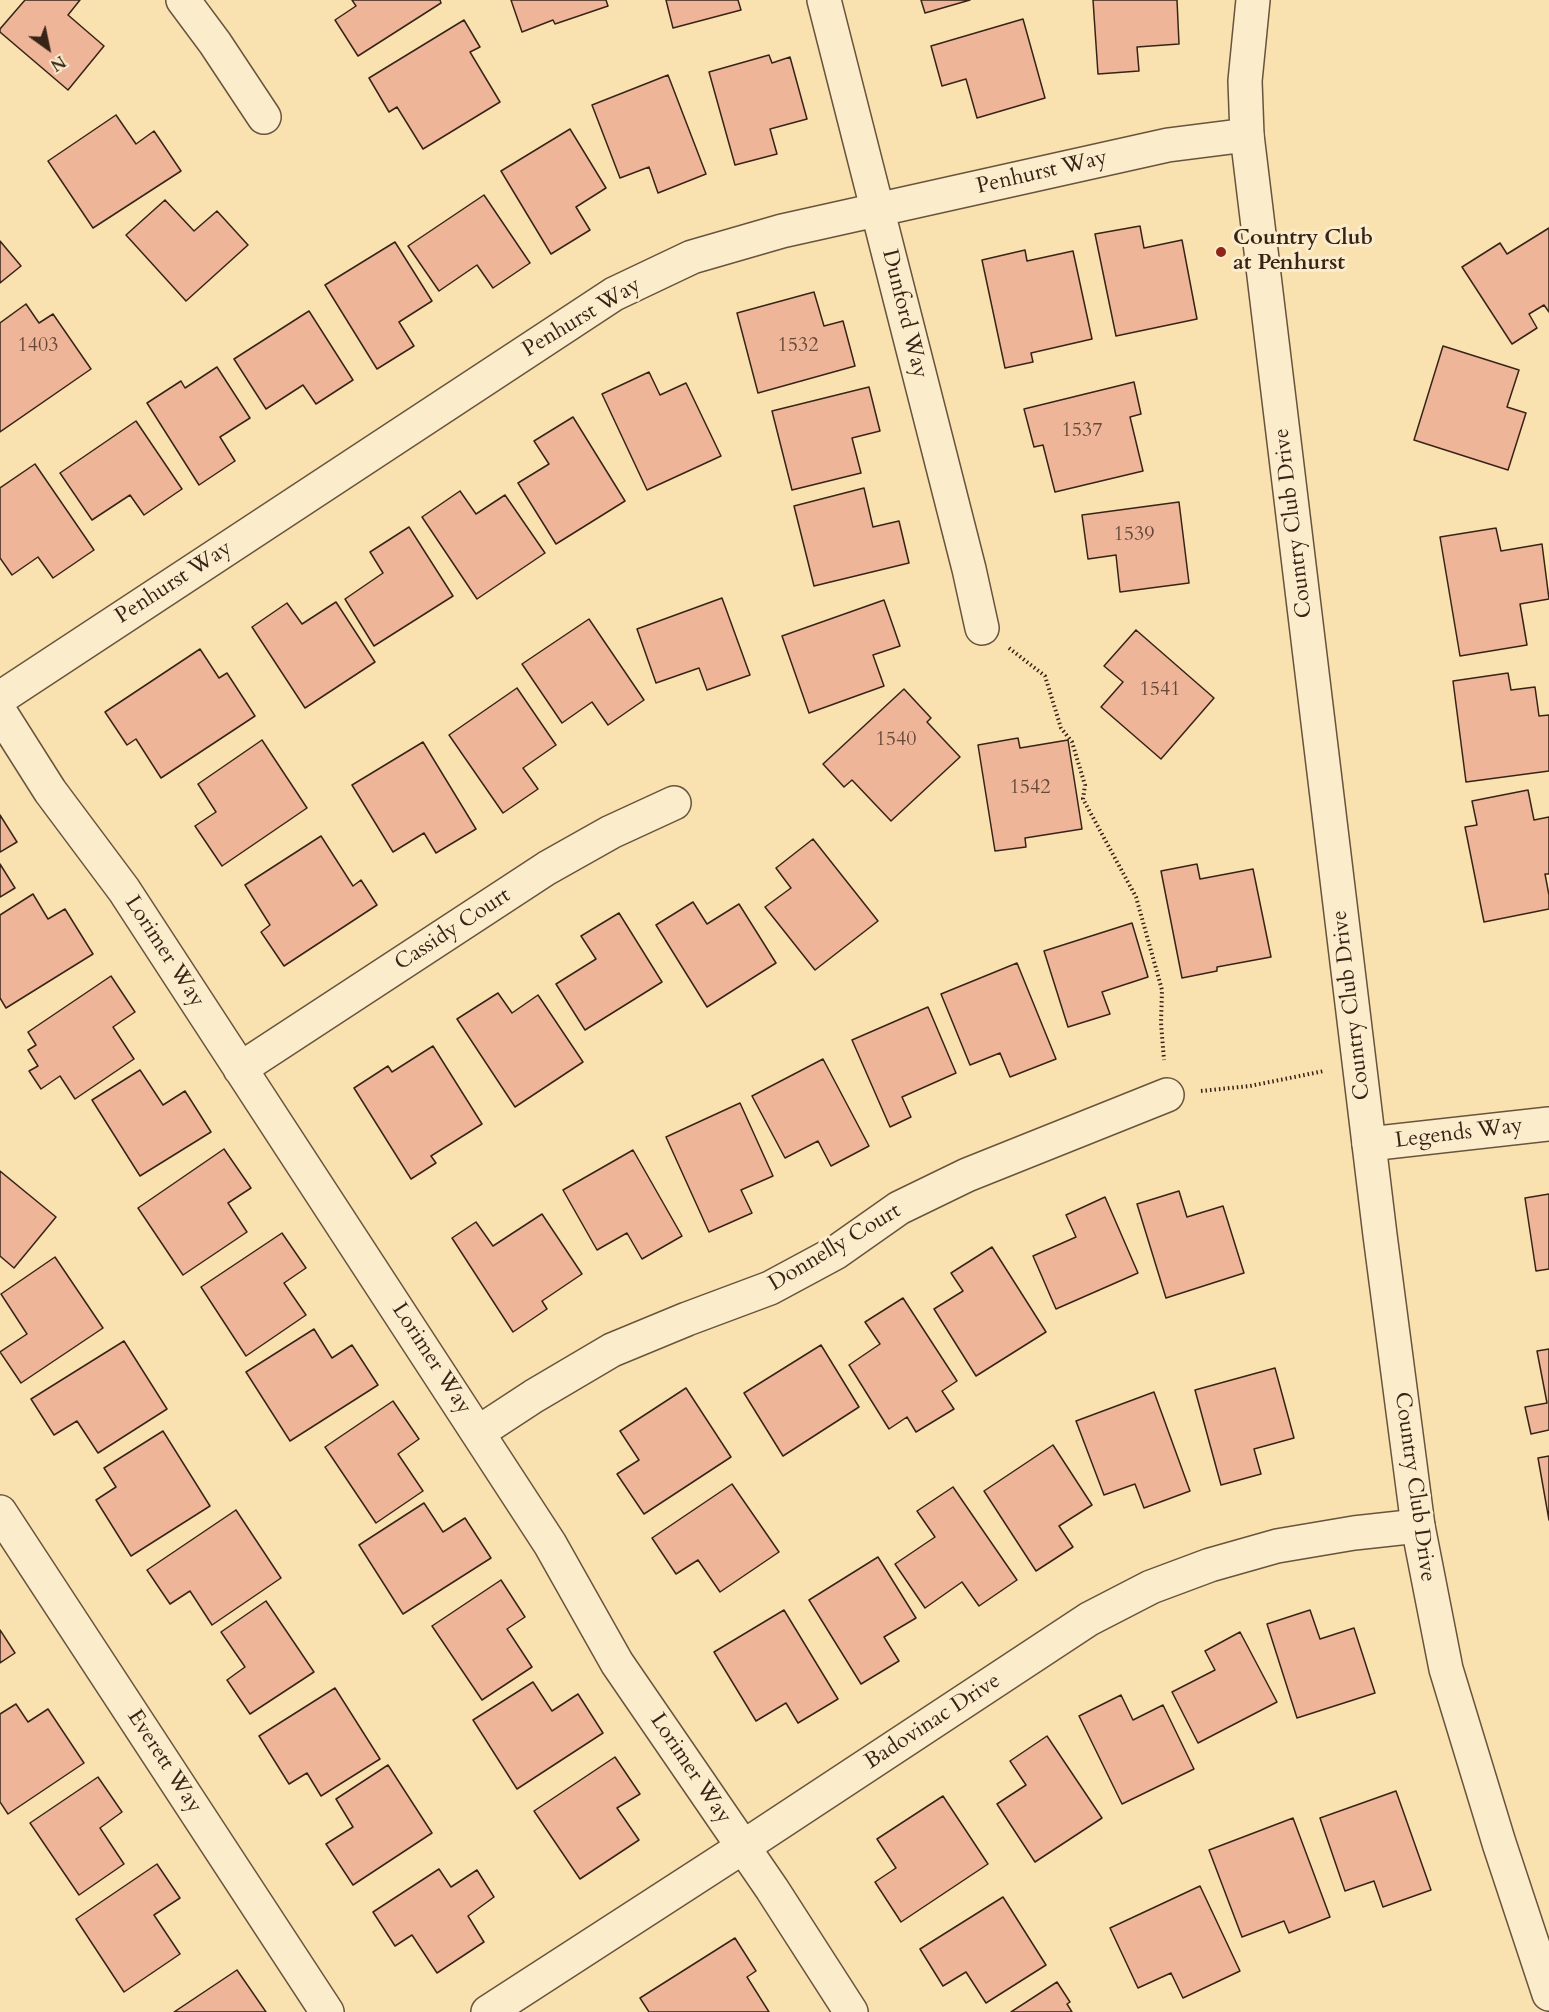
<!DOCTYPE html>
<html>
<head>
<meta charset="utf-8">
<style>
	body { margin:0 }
	#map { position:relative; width:1549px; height:2012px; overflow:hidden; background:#f9e2b0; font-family:Cardo,serif }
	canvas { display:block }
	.north { position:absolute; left:18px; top:18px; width:60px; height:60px; -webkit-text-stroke:4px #fbeccc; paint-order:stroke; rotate:147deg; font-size:16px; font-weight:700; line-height:24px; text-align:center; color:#372417 }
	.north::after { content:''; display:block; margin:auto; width:21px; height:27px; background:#372417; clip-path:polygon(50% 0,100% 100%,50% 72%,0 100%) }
</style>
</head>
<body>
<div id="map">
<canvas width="1549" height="2012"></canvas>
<div class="north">N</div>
</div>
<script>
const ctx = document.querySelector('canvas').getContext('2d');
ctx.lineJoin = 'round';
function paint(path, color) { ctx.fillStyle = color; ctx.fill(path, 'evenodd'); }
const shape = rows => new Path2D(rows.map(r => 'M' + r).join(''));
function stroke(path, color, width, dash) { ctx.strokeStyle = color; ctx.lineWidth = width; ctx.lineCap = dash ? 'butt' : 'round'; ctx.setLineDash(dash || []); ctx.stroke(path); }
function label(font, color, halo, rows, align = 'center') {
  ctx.font = font + ' Cardo,serif'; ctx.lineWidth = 6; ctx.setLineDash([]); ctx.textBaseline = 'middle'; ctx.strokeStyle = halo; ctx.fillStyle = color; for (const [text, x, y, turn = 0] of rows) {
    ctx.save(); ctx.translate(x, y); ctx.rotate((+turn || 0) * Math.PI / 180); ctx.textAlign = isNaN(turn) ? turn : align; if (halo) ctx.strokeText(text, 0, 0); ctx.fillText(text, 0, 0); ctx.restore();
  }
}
const building = shape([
	[25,0,80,0,68,15,104,46,68,90,0,32,0,29,25,0],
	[352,0,440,0,441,3,358,56,335,20,356,6,352,0],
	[511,0,606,0,608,6,555,24,553,20,522,32,511,0],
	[666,0,738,0,741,10,673,28,666,0],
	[921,0,970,0,925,13,921,0],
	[1093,0,1177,0,1179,44,1137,47,1139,71,1098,74,1093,0],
	[1023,19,1045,98,977,118,966,79,942,86,931,46,1023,19],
	[464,20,480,47,470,52,500,102,423,149,397,107,389,112,369,78,464,20],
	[769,55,772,63,790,57,807,119,770,129,777,154,735,165,709,72,769,55],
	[668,75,706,174,658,193,649,167,620,178,592,105,668,75],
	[116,115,136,144,154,131,181,171,93,228,48,161,116,115],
	[570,129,606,188,576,207,590,230,551,254,501,171,570,129],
	[484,195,530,263,493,288,477,265,439,291,408,246,484,195],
	[165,200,194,231,217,211,248,245,186,301,126,235,165,200],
	[1140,226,1144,248,1182,240,1197,319,1116,336,1095,234,1140,226],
	[1549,228,1549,312,1544,305,1529,314,1537,328,1512,344,1462,267,1500,243,1507,254,1549,228],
	[0,241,21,266,0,283,0,241],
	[395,242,432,301,399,322,414,346,377,369,325,285,395,242],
	[1025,250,1027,261,1073,251,1092,339,1031,353,1033,362,1005,368,982,260,1025,250],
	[814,292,824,326,843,321,855,366,758,393,737,313,814,292],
	[26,304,39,323,53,314,91,369,0,432,0,323,26,304],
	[309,311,353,380,316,404,303,385,266,409,234,359,309,311],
	[1443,346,1519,370,1507,407,1526,413,1508,470,1414,440,1443,346],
	[217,367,250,418,220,437,235,461,199,485,147,403,181,381,185,388,217,367],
	[649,372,660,395,686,383,721,456,647,490,602,394,649,372],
	[1134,382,1141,414,1130,417,1143,471,1055,492,1043,445,1034,447,1024,409,1134,382],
	[869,387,880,431,852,438,861,473,792,490,772,411,869,387],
	[573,417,625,501,556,544,518,483,549,464,534,441,573,417],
	[136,421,182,489,144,515,130,495,92,520,60,473,136,421],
	[35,464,94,550,53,578,38,557,12,575,0,558,0,488,35,464],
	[864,488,873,527,899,521,909,563,814,586,794,506,864,488],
	[460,491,476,514,505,495,545,553,477,599,422,517,460,491],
	[1179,502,1189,583,1120,592,1116,555,1088,559,1082,515,1179,502],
	[409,527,453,596,374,646,345,599,383,573,370,552,409,527],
	[1496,528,1501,551,1542,544,1549,599,1520,604,1527,645,1460,656,1440,537,1496,528],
	[722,598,750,675,707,690,699,668,656,683,637,629,722,598],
	[884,600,900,646,873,655,884,686,809,713,782,636,884,600],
	[336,602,375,662,305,708,252,627,287,603,302,624,336,602],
	[589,619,644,700,608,725,592,702,562,723,522,664,589,619],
	[1136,630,1214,698,1161,759,1101,707,1123,682,1104,666,1136,630],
	[200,649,219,678,227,673,255,716,161,778,136,739,127,745,105,712,200,649],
	[1508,673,1511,690,1535,687,1539,716,1549,715,1549,771,1466,782,1453,681,1508,673],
	[517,688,556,745,523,768,538,789,503,813,449,735,517,688],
	[904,689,931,718,927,722,960,757,891,821,852,780,844,787,823,764,904,689],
	[1018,738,1020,748,1068,740,1082,829,1025,838,1026,847,995,851,978,745,1018,738],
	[262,740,307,808,222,866,195,826,216,812,198,784,262,740],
	[423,742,476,829,436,853,424,833,393,852,352,785,423,742],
	[1528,790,1534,820,1549,817,1549,874,1545,874,1549,895,1549,909,1484,922,1465,827,1477,825,1472,801,1528,790],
	[0,815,17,842,0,852,0,815],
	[321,836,353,886,361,880,377,905,284,966,261,932,270,925,245,885,321,836],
	[813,839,878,921,815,970,765,907,791,888,776,868,813,839],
	[0,864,15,888,0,897,0,864],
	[1197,864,1200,879,1253,869,1271,957,1217,967,1217,971,1182,978,1161,871,1197,864],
	[33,894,48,919,65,909,93,954,6,1008,0,998,0,915,33,894],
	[693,902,707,924,739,904,776,963,707,1007,656,925,693,902],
	[619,913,662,982,585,1030,556,984,596,959,581,936,619,913],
	[1132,923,1148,977,1102,992,1110,1014,1068,1027,1044,951,1132,923],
	[1017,963,1056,1059,1010,1077,1000,1053,970,1065,941,994,1017,963],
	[111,976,135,1012,113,1027,134,1059,75,1099,60,1076,41,1089,29,1071,38,1066,28,1050,36,1045,28,1032,111,976],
	[498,993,512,1013,538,995,583,1062,515,1107,457,1019,498,993],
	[928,1007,956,1073,902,1097,911,1117,890,1127,852,1040,928,1007],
	[433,1046,482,1124,431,1156,436,1163,411,1179,354,1088,388,1066,392,1072,433,1046],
	[823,1059,869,1146,831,1166,818,1141,785,1158,752,1096,823,1059],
	[140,1070,163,1105,185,1091,211,1132,140,1176,92,1100,140,1070],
	[740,1103,773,1176,741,1190,752,1213,709,1232,666,1137,740,1103],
	[224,1149,251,1188,228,1203,247,1232,183,1275,138,1208,224,1149],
	[633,1150,682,1236,642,1259,627,1233,597,1250,563,1190,633,1150],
	[0,1171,56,1217,14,1268,0,1256,0,1171],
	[1179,1191,1187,1217,1223,1206,1244,1273,1166,1298,1137,1204,1179,1191],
	[1549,1194,1549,1269,1536,1271,1525,1198,1549,1194],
	[1105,1197,1138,1273,1056,1309,1033,1256,1076,1237,1066,1215,1105,1197],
	[542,1214,582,1274,542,1301,547,1309,513,1332,452,1238,476,1222,493,1246,542,1214],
	[282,1233,306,1268,284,1283,306,1315,246,1356,201,1287,282,1233],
	[992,1247,1046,1332,976,1376,934,1309,963,1291,951,1273,992,1247],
	[55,1257,103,1328,21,1383,0,1352,27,1334,1,1294,55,1257],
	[903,1298,957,1381,942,1391,954,1409,916,1432,907,1417,889,1429,849,1365,880,1344,865,1322,903,1298],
	[314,1329,332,1358,352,1345,378,1385,290,1441,246,1372,314,1329],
	[124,1341,167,1409,98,1453,77,1421,54,1435,31,1399,124,1341],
	[821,1345,859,1407,783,1456,744,1393,821,1345],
	[1549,1349,1549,1430,1531,1434,1525,1407,1547,1403,1537,1351,1549,1349],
	[1275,1368,1294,1438,1254,1449,1261,1474,1221,1485,1195,1390,1275,1368],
	[686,1388,731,1457,644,1514,617,1474,639,1460,620,1431,686,1388],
	[1154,1392,1190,1491,1144,1508,1135,1484,1104,1495,1076,1421,1154,1392],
	[393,1401,419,1439,398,1454,423,1491,376,1523,325,1447,393,1401],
	[163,1431,210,1506,131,1556,96,1500,116,1487,104,1468,163,1431],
	[1053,1445,1092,1505,1059,1526,1073,1547,1036,1571,984,1491,1053,1445],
	[1549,1456,1549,1520,1538,1458,1549,1456],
	[732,1484,779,1552,720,1592,698,1560,676,1574,652,1538,732,1484],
	[953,1487,1017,1580,979,1606,962,1582,925,1608,895,1564,935,1537,917,1511,953,1487],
	[424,1503,443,1532,465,1518,491,1558,403,1614,359,1545,424,1503],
	[236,1510,281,1578,212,1625,190,1591,170,1604,147,1570,236,1510],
	[878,1557,916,1618,884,1637,899,1661,861,1684,809,1600,878,1557],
	[501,1580,525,1617,507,1629,532,1667,482,1700,432,1626,501,1580],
	[266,1601,314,1672,250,1714,227,1680,245,1667,221,1632,266,1601],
	[784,1610,838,1699,798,1723,786,1703,756,1721,714,1652,784,1610],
	[1310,1610,1320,1639,1354,1628,1375,1693,1297,1718,1267,1624,1310,1610],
	[0,1630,15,1653,0,1663,0,1630],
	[1240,1632,1277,1702,1198,1743,1172,1692,1215,1670,1205,1651,1240,1632],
	[533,1682,552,1711,578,1694,603,1733,517,1789,473,1720,533,1682],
	[335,1688,380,1759,321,1796,307,1773,289,1784,259,1736,335,1688],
	[1121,1695,1133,1720,1163,1705,1194,1769,1122,1804,1079,1716,1121,1695],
	[16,1704,28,1722,48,1709,84,1763,8,1814,0,1802,0,1714,16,1704],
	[1047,1736,1102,1818,1035,1862,997,1804,1026,1785,1010,1761,1047,1736],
	[615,1757,640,1794,617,1808,639,1840,580,1879,534,1811,615,1757],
	[388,1765,432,1833,353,1885,326,1844,353,1827,336,1799,388,1765],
	[98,1777,122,1812,100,1828,124,1864,79,1895,30,1823,98,1777],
	[1396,1791,1431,1890,1383,1907,1374,1881,1345,1891,1320,1818,1396,1791],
	[943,1796,988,1864,901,1922,875,1882,896,1868,877,1839,943,1796],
	[1293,1818,1330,1917,1289,1933,1284,1921,1242,1937,1209,1850,1293,1818],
	[157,1864,180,1898,154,1915,180,1954,124,1992,76,1919,157,1864],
	[439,1869,451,1887,477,1870,494,1897,468,1916,484,1942,437,1973,412,1935,395,1946,373,1912,439,1869],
	[1200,1886,1240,1971,1183,1998,1171,1973,1138,1988,1110,1928,1200,1886],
	[1003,1897,1046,1965,986,2003,966,1972,943,1986,920,1949,1003,1897],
	[735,1938,756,1971,747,1977,769,2012,649,2012,640,1998,735,1938],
	[237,1970,266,2012,174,2012,237,1970],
	[1057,1982,1070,2002,1067,2004,1072,2012,1011,2012,1057,1982]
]);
const path = shape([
	[1009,648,1045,676,1061,728,1072,742,1085,785,1083,799,1136,897,1162,990,1161,1023,1164,1060],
	[1201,1091,1250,1086,1324,1071]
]);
const minor = shape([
	[183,0,215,43,264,117],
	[824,0,969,569,982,628],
	[0,698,614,294,692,257,782,231,1168,145,1247,135],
	[0,712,50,791,124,890,550,1544,617,1663,772,1889,851,2012],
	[240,1069,547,868,611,832,674,803],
	[1369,1144,1549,1124],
	[479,1432,534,1396,612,1350,687,1319,770,1288,835,1253,899,1208,967,1175,1167,1095],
	[0,1512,327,2012],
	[488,2012,743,1847,1089,1619,1151,1587,1210,1565,1277,1546,1354,1533,1418,1526]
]);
const tertiary = shape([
	[1253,0,1245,81,1247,135,1380,1235,1418,1526,1446,1669,1499,1843,1549,1994]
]);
const markers = [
	[1221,252,6,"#8f2418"]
];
const numberNames = [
	["1403",38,346],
	["1532",798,346],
	["1537",1082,431],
	["1539",1134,535],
	["1541",1160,690],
	["1540",896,740],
	["1542",1030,788]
];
const streetNames = [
	["Penhurst Way",1042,173,-13],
	["Dunford Way",904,314,76],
	["Penhurst Way",582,318,-31],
	["Country Club Drive",1294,523,-97],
	["Penhurst Way",174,583,-33],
	["Cassidy Court",453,930,-33],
	["Lorimer Way",164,952,57],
	["Country Club Drive",1352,1005,-97],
	["Legends Way",1459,1134,-7],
	["Donnelly Court",835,1248,-31],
	["Lorimer Way",431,1359,57],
	["Country Club Drive",1414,1487,82],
	["Badovinac Drive",933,1722,-33],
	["Everett Way",164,1762,57],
	["Lorimer Way",690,1769,56]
];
const poiNames = [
	["Country Club",1233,239],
	["at Penhurst",1233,264]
];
paint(building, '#eeb599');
stroke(building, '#372417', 1.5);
stroke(minor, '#68543d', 36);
stroke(tertiary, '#68543d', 36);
stroke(path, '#372417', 4, [1.5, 3]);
stroke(minor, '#fbeccc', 33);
stroke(tertiary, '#fbeccc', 33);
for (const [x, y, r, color] of markers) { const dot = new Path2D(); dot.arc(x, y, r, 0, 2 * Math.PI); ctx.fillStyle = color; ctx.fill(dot); stroke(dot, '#fbeccc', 2); }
label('20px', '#654838', null, numberNames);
label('22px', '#372417', '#fbeccc', streetNames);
label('bold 22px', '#372417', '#fbeccc', poiNames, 'left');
</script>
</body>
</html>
